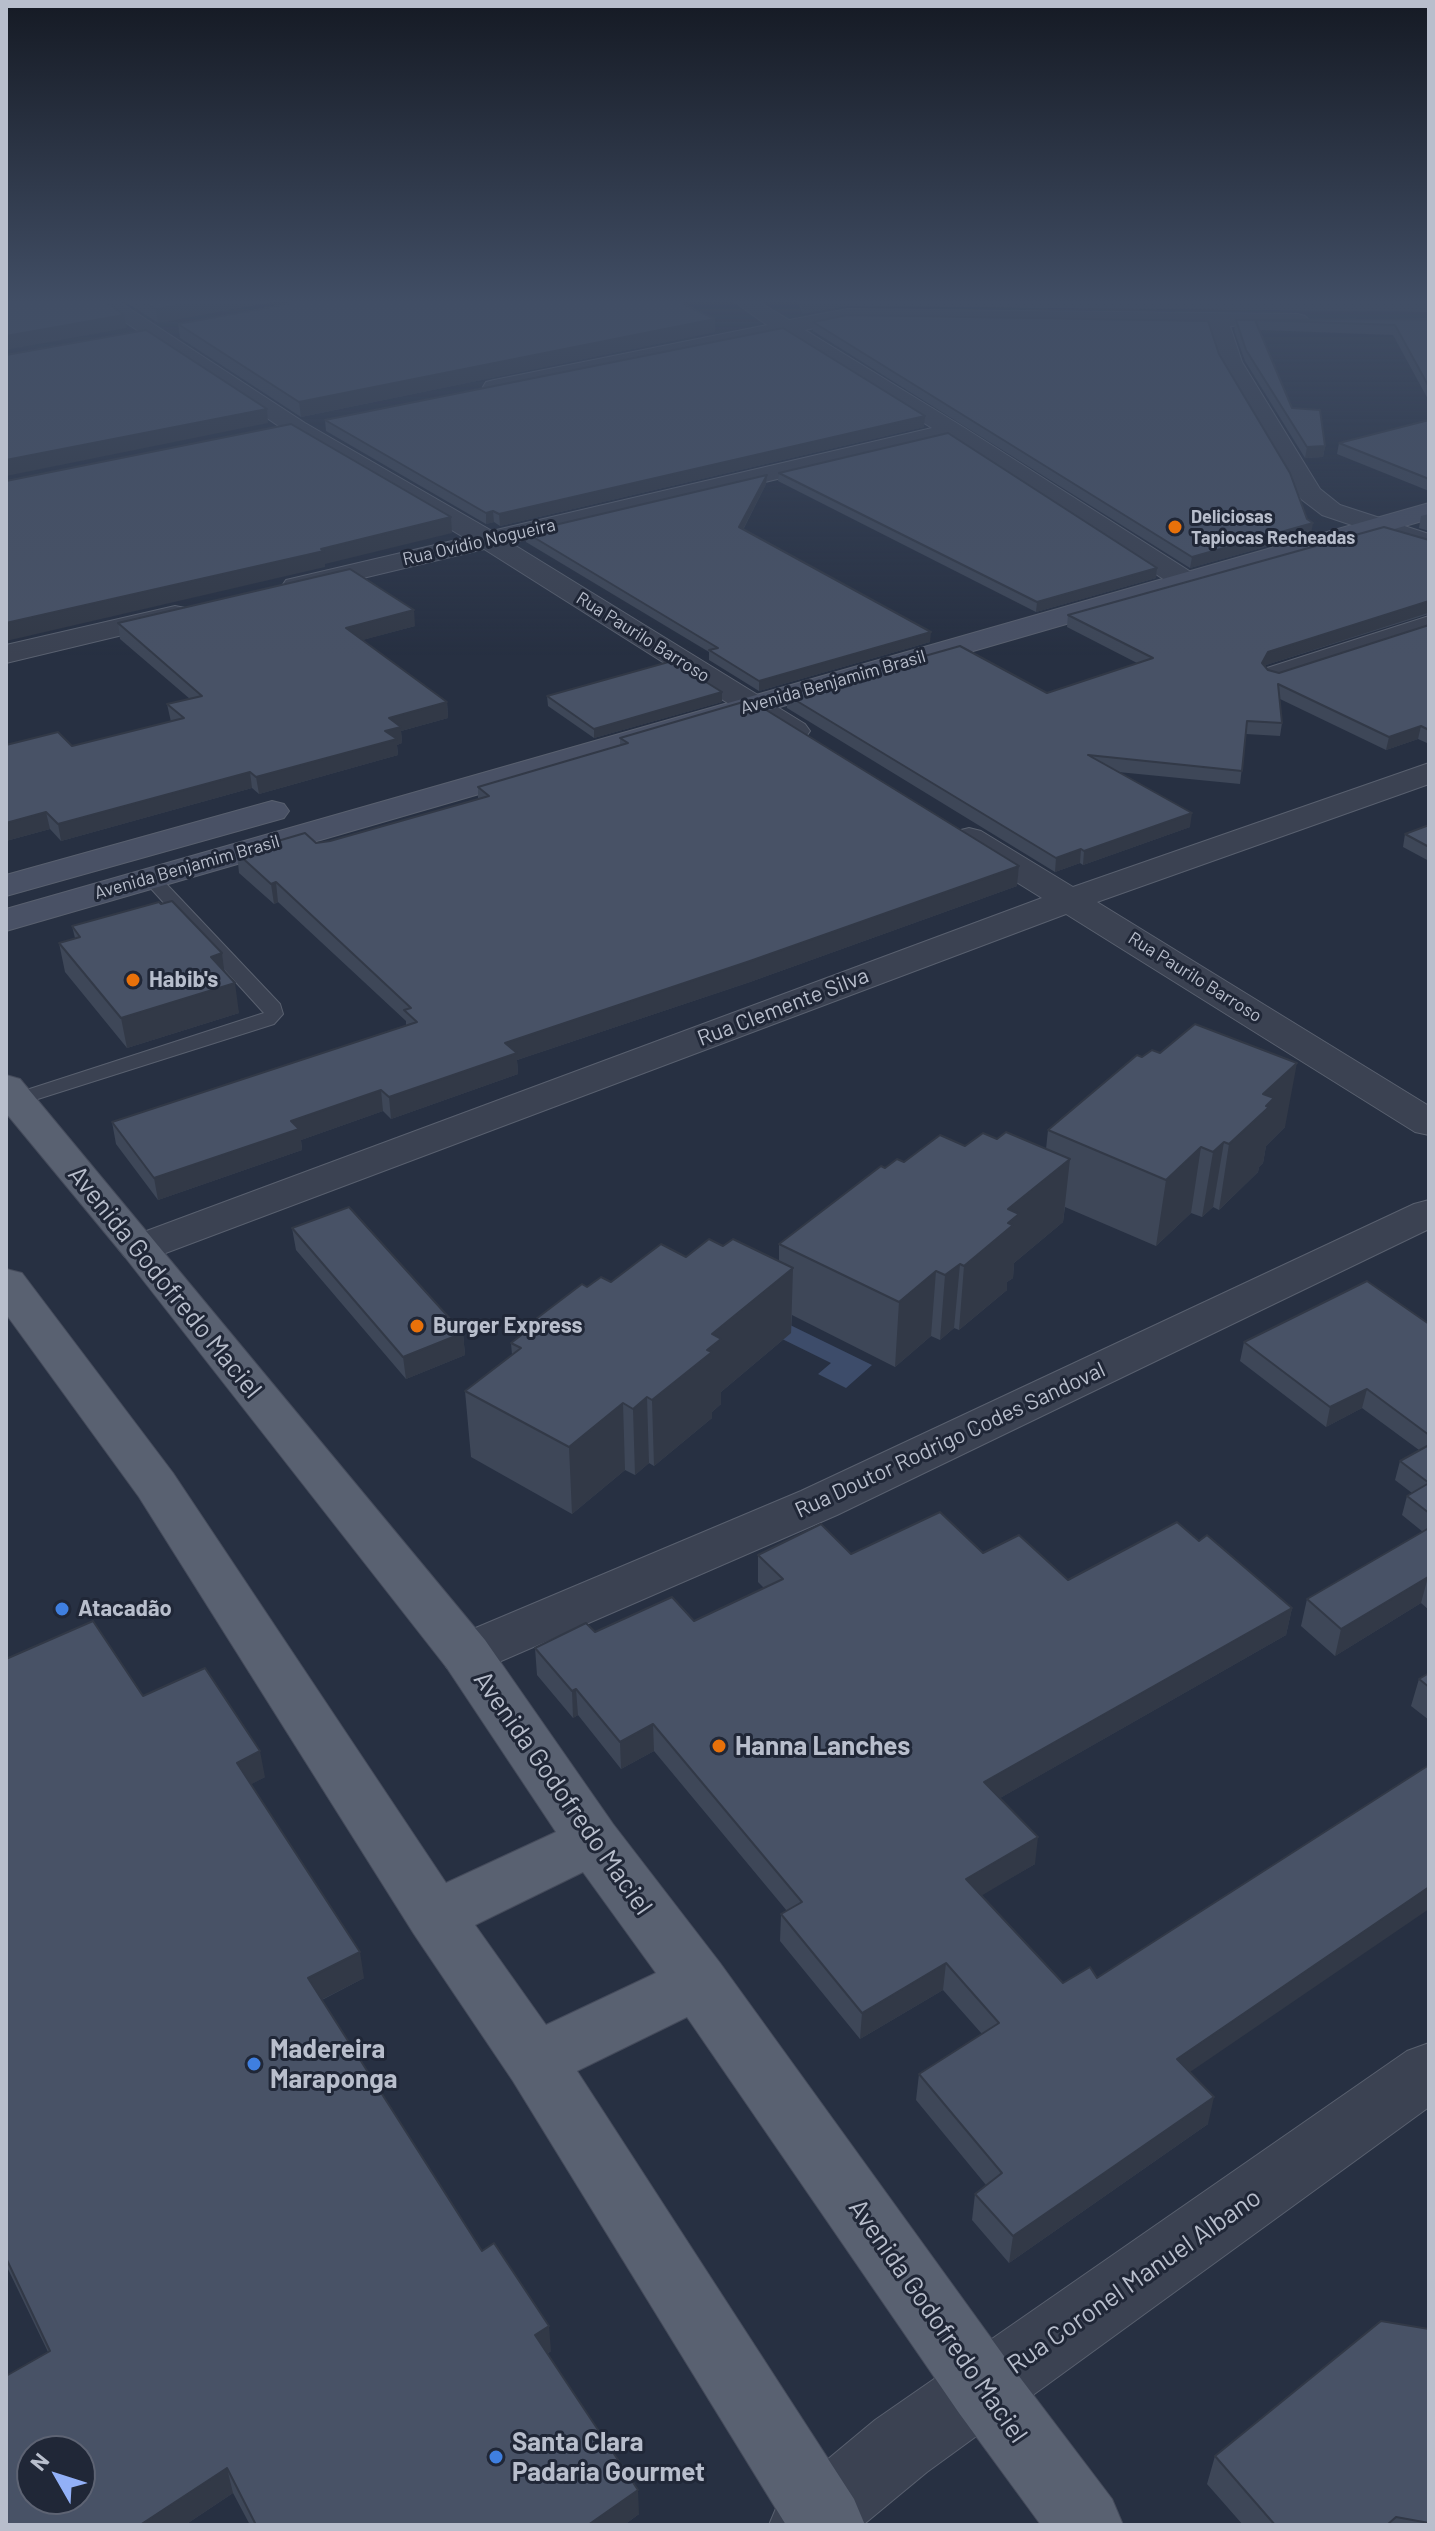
<!DOCTYPE html>
<html>
<head>
<meta charset="utf-8">
<style>
	body { margin:0 }
	#map { position:relative; width:1435px; height:2531px; overflow:hidden; background:#273042; font-family:Barlow,sans-serif }
	canvas { display:block }
	.frame { position:absolute; inset:0; border:8px solid #b8becc; pointer-events:none }
	.north { position:absolute; left:16px; top:2435px; width:80px; height:80px; box-sizing:border-box; background:#202737; border:2px solid #5d6373; border-radius:50%; rotate:309deg; font-size:22px; font-weight:700; line-height:32px; text-align:center; color:#b8becc }
	.north::after { content:''; display:block; margin:auto; width:28px; height:36px; background:#92b0f7; clip-path:polygon(50% 0,100% 100%,50% 72%,0 100%) }
</style>
</head>
<body>
<div id="map">
<canvas width="1435" height="2531"></canvas>
<div class="frame"></div>
<div class="north">N</div>
</div>
<script>
const ctx = document.querySelector('canvas').getContext('2d');
ctx.lineJoin = 'round';
function paint(path, color) { ctx.fillStyle = color; ctx.fill(path, 'evenodd'); }
const shape = rows => new Path2D(rows.map(r => 'M' + r).join(''));
function stroke(path, color, width, dash) { ctx.strokeStyle = color; ctx.lineWidth = width; ctx.lineCap = dash ? 'butt' : 'round'; ctx.setLineDash(dash || []); ctx.stroke(path); }
function label(font, color, halo, rows, align = 'center') {
  ctx.font = font + ' Barlow,sans-serif'; ctx.lineWidth = 6; ctx.setLineDash([]); ctx.textBaseline = 'middle'; ctx.strokeStyle = halo; ctx.fillStyle = color; for (const [text, x, y, turn = 0] of rows) {
    ctx.save(); ctx.translate(x, y); ctx.rotate((+turn || 0) * Math.PI / 180); ctx.textAlign = isNaN(turn) ? turn : align; if (halo) ctx.strokeText(text, 0, 0); ctx.fillText(text, 0, 0); ctx.restore();
  }
}
const water = shape([
	[784,1322,872,1365,846,1388,818,1374,831,1363,770,1333]
]);
const lane = shape([
	[151,873,157,874,280,1004,283,1014,274,1024,22,1104,8,1104,8,1096,264,1013,145,882,142,878,145,874,151,873]
]);
const street = shape([
	[94,301,118,301,305,423,492,531,932,428,782,335,494,394,486,392,483,387,486,382,494,380,767,325,733,301,758,301,789,320,847,309,1298,314,1305,316,1309,320,1305,324,1230,326,1242,362,1320,489,1340,505,1429,534,1429,551,1322,515,1301,499,1220,362,1208,325,847,321,805,330,960,425,1194,574,1198,580,1194,586,1184,588,1174,586,948,438,511,543,805,724,810,731,805,738,794,740,783,738,484,549,296,594,286,592,282,586,286,580,465,538,289,433,94,301],
	[175,606,185,608,189,614,185,620,6,663,6,645,175,606],
	[1429,616,1429,634,1278,683,1267,680,1263,674,1267,668,1429,616],
	[1429,763,1429,784,1097,902,1429,1106,1429,1135,1415,1132,1066,914,155,1257,140,1261,125,1257,118,1248,125,1239,1042,898,957,845,952,838,957,831,969,828,981,831,1073,887,1429,763],
	[1429,1200,1429,1229,837,1515,485,1668,466,1674,447,1668,439,1654,447,1640,801,1491,1414,1204,1429,1200],
	[1429,2043,1429,2107,927,2472,863,2525,769,2525,780,2499,875,2420,1407,2051,1429,2043]
]);
const secondary = shape([
	[1429,503,1429,519,6,931,6,909,1429,503],
	[272,801,284,804,289,811,284,818,6,896,6,875,272,801]
]);
const primary = shape([
	[6,1075,20,1079,485,1640,613,1824,720,1963,1009,2363,1112,2499,1123,2525,1041,2525,959,2413,687,2017,577,2071,854,2499,865,2525,786,2525,513,2081,414,1934,139,1497,6,1314,6,1269,22,1273,173,1473,446,1883,556,1832,447,1668,125,1257,6,1113,6,1075],
	[583,1872,656,1973,546,2025,475,1925,583,1872]
]);
const wall = shape([
	[124,301,277,301,158,323],
	[798,301,1429,301,1429,312,847,306,802,314],
	[1429,319,1429,401,1393,335,1259,330,1292,408,1325,446,1323,457,1305,458,1245,361,1234,330,1236,320],
	[813,322,1219,354,1311,534,1190,568,813,331],
	[178,324,715,332,301,417,180,338],
	[325,420,924,427,500,526,494,522,486,524,326,431],
	[1429,420,1429,491,1337,454,1339,443],
	[779,473,1157,568,1156,578,1036,612,778,481],
	[767,475,766,484,743,530,930,642,759,691,709,660,709,652,526,542,525,532],
	[1429,514,1429,531,1419,528,1421,516],
	[1429,540,1429,614,1266,665,1265,667,1268,670,1279,673,1429,625,1429,743,1427,743,1418,739,1386,750,1280,699,1282,723,1280,736,1246,734,1240,784,1118,772,1190,827,1083,865,1080,863,1055,872,787,708,787,695,1047,693,1137,663,1067,627,1068,615],
	[118,623,415,626,362,640,447,702,448,718,401,731,402,743,397,745,398,755,259,794,252,788,61,841,50,829,6,841,171,722,167,704,190,699,120,639],
	[722,692,722,702,594,738,548,706,547,696],
	[620,738,1019,866,1017,886,750,982,517,1060,518,1074,391,1119,383,1111,301,1140,302,1150,158,1200,116,1144,112,1122,406,1025,406,1021,278,902,274,904,239,873,237,853,330,841,478,799,478,787,620,745],
	[1429,825,1429,861,1403,847,1405,834],
	[72,926,222,953,225,972,239,1013,127,1048,65,972,59,943,75,938],
	[1285,1127,1266,1146,1263,1163,1259,1167,1258,1172,1219,1210,1213,1207,1202,1217,1191,1213,1156,1246,1065,1207,1063,1222,1014,1263,1013,1278,1007,1282,1007,1290,959,1330,954,1328,940,1340,931,1336,895,1367,792,1315,791,1333,721,1392,721,1404,712,1412,712,1418,654,1466,649,1463,635,1475,625,1470,572,1514,471,1457,465,1391,512,1355,511,1343,524,1333,524,1328,587,1287,611,1282,686,1257,723,1246,779,1261,779,1244,885,1168,965,1146,997,1139,1046,1149,1048,1130],
	[292,1228,463,1333,465,1355,406,1379,296,1250],
	[1429,1324,1429,1610,1421,1603,1335,1656,1301,1626,1307,1599,1423,1532,1402,1515,1407,1496,1412,1493,1395,1480,1400,1461,1419,1450,1362,1408,1326,1427,1240,1361,1244,1342],
	[1199,1541,1292,1608,1286,1635,1000,1798,1035,1864,981,1895,1063,1983,1097,1978,1190,2072,1208,2124,1009,2263,972,2220,975,2194,986,2185,916,2100,919,2074,982,2034,943,1990,860,2039,780,1941,781,1914,787,1911,654,1751,621,1769,578,1715,573,1718,537,1675,535,1648,595,1632,694,1621,764,1588,758,1582,758,1555,983,1553,1068,1580],
	[6,1659,143,1696,265,1777,251,1784,364,1978,322,2000,482,2251,551,2351,547,2354,639,2514,624,2525,250,2525,233,2493,185,2525,6,2525,48,2352,6,2265],
	[1429,1673,1429,1720,1411,1706,1419,1679],
	[1429,2329,1429,2525,1243,2525,1207,2484,1215,2456]
]);
const shadedWall = shape([
	[202,301,277,301,158,323,156,309],
	[820,301,847,301,847,306,802,314,802,305],
	[124,315,127,328,6,350,6,336],
	[715,319,715,332,301,417,299,402],
	[267,409,268,423,6,476,6,460],
	[925,416,924,427,500,526,499,514],
	[1325,446,1323,457,1305,458,1307,447],
	[767,475,766,484,739,537,739,527],
	[493,511,494,522,486,524,486,513],
	[451,517,452,533,325,564,325,567,6,641,6,623],
	[1313,523,1311,534,1190,568,1192,557],
	[1157,568,1156,578,1036,612,1037,602],
	[1429,601,1428,613,1266,665,1260,676,1262,663,1268,652],
	[414,610,415,626,348,644,346,628],
	[931,632,930,642,759,691,759,681],
	[722,692,722,702,594,738,594,729],
	[447,702,448,718,401,731,402,743,397,745,398,755,259,794,256,777,385,731,389,718],
	[1421,726,1418,739,1386,750,1389,737],
	[250,772,252,788,61,841,58,824],
	[46,812,50,829,6,841,6,823],
	[1192,813,1190,827,1083,865,1084,851],
	[1081,849,1080,863,1055,872,1056,858],
	[1019,866,1017,886,750,982,517,1060,518,1074,391,1119,389,1097,505,1043],
	[276,882,278,902,274,904,271,884],
	[222,953,226,983,211,957],
	[235,983,239,1013,127,1048,121,1018],
	[1297,1063,1285,1127,1266,1146,1263,1163,1259,1167,1258,1172,1219,1210,1229,1144,1263,1094],
	[381,1090,383,1111,301,1140,302,1150,158,1200,154,1178,291,1121],
	[1224,1142,1213,1207,1202,1217,1213,1152],
	[1201,1147,1191,1213,1156,1246,1166,1180],
	[1070,1159,1063,1222,1014,1263,1013,1278,1007,1282,1007,1290,959,1330,964,1266,1008,1209],
	[960,1264,954,1328,940,1340,945,1275],
	[793,1268,791,1333,721,1392,721,1404,712,1412,712,1418,654,1466,652,1400,707,1350,712,1334],
	[936,1271,931,1336,895,1367,899,1302],
	[463,1333,465,1355,406,1379,403,1357],
	[1367,1389,1362,1408,1326,1427,1330,1407],
	[647,1397,649,1463,635,1475,633,1409],
	[623,1403,625,1470,572,1514,569,1447],
	[1428,1577,1421,1603,1335,1656,1341,1629],
	[1292,1608,1286,1635,981,1809,984,1782],
	[576,1689,578,1715,573,1718,572,1691],
	[653,1724,654,1751,621,1769,620,1742],
	[260,1751,265,1777,242,1789,237,1763],
	[1038,1837,1035,1864,964,1906,966,1879],
	[1429,1887,1429,1909,1171,2085,1177,2059],
	[360,1952,364,1978,313,2004,308,1978],
	[946,1963,943,1990,860,2039,862,2013],
	[1214,2097,1208,2124,1009,2263,1013,2236],
	[549,2326,551,2351,537,2360,535,2335],
	[227,2468,233,2493,185,2525,140,2525],
	[638,2490,639,2514,624,2525,588,2525]
]);
const building = shape([
	[6,301,105,301,124,315,6,336,6,301],
	[143,301,202,301,156,309,143,301],
	[304,301,677,301,715,319,299,402,178,324,304,301],
	[801,301,820,301,802,305,801,301],
	[1353,301,1429,301,1429,302,1353,301],
	[848,315,1208,321,1219,354,1290,473,1307,519,1313,523,1192,557,813,322,848,315],
	[1429,319,1429,387,1395,325,1255,320,1292,408,1320,410,1325,446,1307,447,1246,350,1236,320,1429,319],
	[783,328,925,416,499,514,493,511,486,513,325,420,783,328],
	[146,330,267,409,6,460,6,355,146,330],
	[1429,420,1429,479,1339,443,1429,420],
	[291,424,451,517,321,549,324,551,6,623,6,481,291,424],
	[948,433,1157,568,1037,602,779,473,948,433],
	[767,475,739,527,931,632,759,681,709,650,718,648,525,532,767,475],
	[1384,527,1429,540,1429,601,1268,652,1262,663,1268,670,1279,673,1429,625,1429,730,1421,726,1389,737,1278,684,1282,723,1247,721,1242,771,1088,755,1192,813,1084,851,1081,849,1056,858,787,695,960,646,1047,693,1153,658,1068,615,1384,527],
	[350,569,414,610,346,628,447,702,389,718,401,727,385,731,397,739,256,777,250,772,58,824,46,812,6,823,6,745,58,732,72,746,184,718,167,704,202,696,118,623,350,569],
	[672,661,722,692,594,729,547,696,672,661],
	[750,700,1019,866,750,961,505,1043,517,1053,389,1097,381,1090,291,1121,299,1129,154,1178,112,1122,417,1022,404,1010,411,1008,276,882,271,884,237,853,305,833,316,843,330,841,489,796,478,787,628,743,620,738,750,700],
	[1429,825,1429,847,1405,834,1429,825],
	[172,901,222,953,211,957,235,983,121,1018,59,943,80,937,72,926,159,902,161,904,172,901],
	[1195,1024,1297,1063,1263,1094,1274,1098,1266,1106,1269,1107,1229,1144,1224,1142,1213,1152,1201,1147,1166,1180,1048,1130,1137,1055,1142,1057,1152,1050,1160,1053,1195,1024],
	[1006,1132,1070,1159,1008,1209,1019,1214,1008,1223,1013,1225,964,1266,960,1264,945,1275,936,1271,899,1302,779,1244,881,1166,885,1168,897,1159,904,1162,940,1135,965,1146,983,1133,997,1139,1006,1132],
	[349,1207,463,1333,403,1357,292,1228,349,1207],
	[709,1239,723,1246,733,1239,793,1268,712,1334,721,1339,707,1350,712,1352,652,1400,647,1397,633,1409,623,1403,569,1447,465,1391,521,1348,511,1343,528,1330,524,1328,582,1284,587,1287,601,1277,611,1282,661,1244,686,1257,709,1239],
	[1367,1281,1429,1324,1429,1435,1367,1389,1330,1407,1244,1342,1367,1281],
	[1429,1445,1429,1483,1400,1461,1429,1445],
	[1429,1483,1429,1513,1407,1496,1429,1483],
	[940,1512,983,1553,1019,1535,1068,1580,1177,1522,1199,1541,1207,1535,1292,1608,984,1782,1038,1837,966,1879,1063,1983,1090,1967,1097,1978,1429,1765,1429,1887,1177,2059,1214,2097,1013,2236,975,2194,1002,2173,919,2074,999,2023,946,1963,862,2013,781,1914,802,1902,653,1724,620,1742,576,1689,572,1691,535,1648,586,1623,595,1632,672,1597,694,1621,783,1579,758,1555,821,1524,851,1554,940,1512],
	[1429,1528,1429,1578,1428,1577,1341,1629,1307,1599,1429,1528],
	[93,1621,143,1696,205,1668,260,1751,237,1763,360,1952,308,1978,482,2251,494,2243,549,2326,535,2335,638,2490,588,2525,256,2525,227,2468,140,2525,6,2525,6,2376,50,2351,6,2258,6,1659,93,1621],
	[32,2451,80,2451,80,2499,32,2499,32,2451],
	[1429,1673,1429,1687,1419,1679,1429,1673],
	[1381,2321,1429,2329,1429,2523,1396,2517,1387,2525,1275,2525,1215,2456,1381,2321]
]);
const markers = [
	[1175,527,8,"#e8710a"],
	[133,980,8,"#e8710a"],
	[417,1326,8,"#e8710a"],
	[62,1609,8,"#3f7fe0"],
	[719,1746,8,"#e8710a"],
	[254,2064,8,"#3f7fe0"],
	[496,2457,8,"#3f7fe0"]
];
const farPoinames = [
	["Deliciosas",1191,517],
	["Tapiocas Recheadas",1191,538]
];
const farStreetnames = [
	["Rua Ovídio Nogueira",479,542,-13],
	["Rua Paurilo Barroso",643,637,32],
	["Avenida Benjamim Brasil",833,682,-16],
	["Avenida Benjamim Brasil",187,867,-16],
	["Rua Paurilo Barroso",1195,977,32]
];
const poiNames = [
	["Habib's",149,980],
	["Burger Express",433,1326],
	["Atacadão",78,1609]
];
const streetNames = [
	["Rua Clemente Silva",783,1007,-21],
	["Rua Doutor Rodrigo Codes Sandoval",950,1440,-25]
];
const nearStreetnames = [
	["Avenida Godofredo Maciel",165,1282,51],
	["Avenida Godofredo Maciel",563,1793,55],
	["Rua Coronel Manuel Albano",1134,2281,-35],
	["Avenida Godofredo Maciel",938,2321,55]
];
const nearPoinames = [
	["Hanna Lanches",735,1746],
	["Madereira",270,2049],
	["Maraponga",270,2079],
	["Santa Clara",512,2442],
	["Padaria Gourmet",512,2472]
];
paint(water, '#3d4c6a');
stroke(lane, '#59606f', 2);
stroke(street, '#59606f', 2);
stroke(secondary, '#59606f', 2);
stroke(primary, '#454b5b', 2);
paint(lane, '#3b4252');
paint(street, '#3b4252');
paint(secondary, '#495165');
paint(primary, '#596171');
paint(wall, '#3e4758');
paint(shadedWall, '#323947');
paint(building, '#485266');
stroke(building, '#323947', 2);
const sky = ctx.createLinearGradient(0, 0, 0, 656);
sky.addColorStop(0, '#151a24');
sky.addColorStop(0.46, '#414e65');
sky.addColorStop(1, '#414e6500');
ctx.fillStyle = sky;
ctx.fillRect(0, 0, 1435, 656);
for (const [x, y, r, color] of markers) { const dot = new Path2D(); dot.arc(x, y, r, 0, 2 * Math.PI); ctx.fillStyle = color; ctx.fill(dot); stroke(dot, '#202737', 3); }
label('bold 18px', '#b8becc', '#202737', farPoinames, 'left');
label('18px', '#b8becc', '#202737', farStreetnames);
label('bold 22px', '#b8becc', '#202737', poiNames, 'left');
label('22px', '#b8becc', '#202737', streetNames);
label('26px', '#b8becc', '#202737', nearStreetnames);
label('bold 26px', '#b8becc', '#202737', nearPoinames, 'left');
</script>
</body>
</html>
